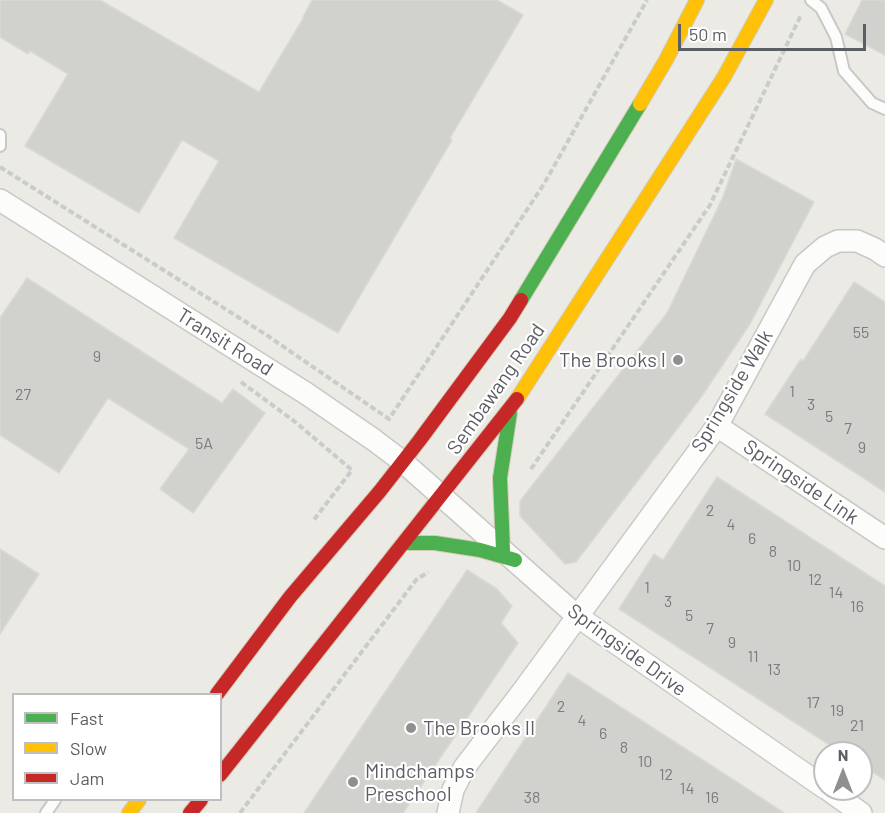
<!DOCTYPE html>
<html>
<head>
<meta charset="utf-8">
<style>
	body { margin:0 }
	#map { position:relative; width:885px; height:813px; overflow:hidden; background:#ebeae5; font-family:Barlow,sans-serif }
	canvas { display:block }
	.legend { position:absolute; left:12px; top:693px; width:210px; height:108px; box-sizing:border-box; background:#fff; border:2px solid #bdbfc1; margin:0; padding:8px 10px; list-style:none; font-size:18px; color:#5b5e63 }
	.legend li { display:flex; align-items:center; gap:12px; height:30px }
	.legend b { width:30px; border:2px solid #bdbfc1 }
	.north { position:absolute; left:813px; top:741px; width:60px; height:60px; box-sizing:border-box; background:#fff; border:2px solid #bdbfc1; border-radius:50%; rotate:0deg; font-size:16px; font-weight:700; line-height:24px; text-align:center; color:#5b5e63 }
	.north::after { content:''; display:block; margin:auto; width:21px; height:27px; background:#8d8f90; clip-path:polygon(50% 0,100% 100%,50% 72%,0 100%) }
	.scale { position:absolute; left:678px; top:24px; width:188px; height:27px; box-sizing:border-box; border:3px solid #5b5e63; border-top:0; padding-left:8px; font-size:18px; line-height:21px; white-space:nowrap; color:#5b5e63; -webkit-text-stroke:4px #fff; paint-order:stroke }
</style>
</head>
<body>
<div id="map">
<canvas width="885" height="813"></canvas>
<ul class="legend">
<li><b style="height:8px;background:#4caf50"></b>Fast</li>
<li><b style="height:8px;background:#ffc107"></b>Slow</li>
<li><b style="height:8px;background:#c62828"></b>Jam</li>
</ul>
<div class="north">N</div>
<div class="scale">50 m</div>
</div>
<script>
const ctx = document.querySelector('canvas').getContext('2d');
ctx.lineJoin = 'round';
function paint(path, color) { ctx.fillStyle = color; ctx.fill(path, 'evenodd'); }
const shape = rows => new Path2D(rows.map(r => 'M' + r).join(''));
function stroke(path, color, width, dash) { ctx.strokeStyle = color; ctx.lineWidth = width; ctx.lineCap = dash ? 'butt' : 'round'; ctx.setLineDash(dash || []); ctx.stroke(path); }
function label(font, color, halo, rows, align = 'center') {
  ctx.font = font + ' Barlow,sans-serif'; ctx.lineWidth = 4.5; ctx.setLineDash([]); ctx.textBaseline = 'middle'; ctx.strokeStyle = halo; ctx.fillStyle = color; for (const [text, x, y, turn = 0] of rows) {
    ctx.save(); ctx.translate(x, y); ctx.rotate((+turn || 0) * Math.PI / 180); ctx.textAlign = isNaN(turn) ? turn : align; if (halo) ctx.strokeText(text, 0, 0); ctx.fillText(text, 0, 0); ctx.restore();
  }
}
const building = shape([
	[0,0,100,0,259,92,304,17,303,17,312,0,497,0,523,15,450,138,452,140,338,333,174,238,219,161,182,140,139,213,25,146,68,74,30,51,28,54,0,37,0,0],
	[862,0,885,0,885,55,845,34,862,0],
	[736,159,814,202,750,324,702,396,576,562,565,564,520,516,520,501,667,313,723,197,736,159],
	[27,278,222,403,233,389,265,413,193,513,160,489,189,449,108,398,59,473,0,435,0,318,27,278],
	[854,282,885,302,885,492,765,414,801,359,803,361,854,282],
	[717,477,885,586,885,780,861,765,861,753,842,753,619,609,654,554,663,560,717,477],
	[0,549,39,574,0,634,0,549],
	[467,570,497,589,512,606,501,623,518,643,403,813,304,813,467,570],
	[568,673,737,782,784,813,476,813,568,673]
]);
const path = shape([
	[0,167,265,334,389,419,544,184,647,0],
	[241,382,294,421,352,470,313,521],
	[531,469,710,205,801,15],
	[240,813,416,580,428,572]
]);
const lane = shape([
	[811,0,821,8,836,37,844,71,872,103,885,109],
	[0,135,0,146],
	[46,813,55,800]
]);
const street = shape([
	[0,200,307,394,374,440,403,462,577,616,825,788],
	[717,426,885,538],
	[827,789,861,813],
	[448,813,453,790,464,768,523,691,717,426,805,264,825,247,838,241,857,241,875,249,885,256]
]);
const fast = shape([
	[521,300,640,104],
	[404,543,435,543,480,550,515,560],
	[503,550,500,478,510,413]
]);
const slow = shape([
	[640,104,666,60,697,0],
	[517,399,724,77,766,0],
	[129,813,139,800]
]);
const jam = shape([
	[217,694,290,597,380,491,419,441,510,318,521,300],
	[220,775,517,399],
	[190,813,201,800]
]);
const markers = [
	[678,360,6,"#8d8f90"],
	[411,728,6,"#8d8f90"],
	[353,782,6,"#8d8f90"]
];
const numberNames = [
	["55",861,333],
	["9",97,357],
	["1",792,392],
	["27",23,395],
	["3",811,405],
	["5",829,417],
	["7",848,429],
	["5A",204,444],
	["9",862,448],
	["2",710,511],
	["4",731,525],
	["6",752,539],
	["8",773,552],
	["10",794,566],
	["12",815,580],
	["1",647,588],
	["14",836,593],
	["3",668,602],
	["16",857,607],
	["5",689,616],
	["7",710,629],
	["9",732,643],
	["11",753,657],
	["13",774,670],
	["17",813,703],
	["2",561,707],
	["19",837,711],
	["4",582,721],
	["21",857,726],
	["6",603,734],
	["8",624,748],
	["10",645,762],
	["12",666,775],
	["14",687,789],
	["38",532,798],
	["16",712,798]
];
const streetNames = [
	["Transit Road",225,342,32],
	["Sembawang Road",496,389,-55],
	["Springside Walk",732,391,-59],
	["Springside Link",801,482,34],
	["Springside Drive",627,650,36]
];
const poiNames = [
	["The Brooks I",666,360,"right"],
	["The Brooks II",423,728],
	["Mindchamps",365,771],
	["Preschool",365,794]
];
paint(building, '#d1d1ce');
stroke(building, '#dad9d4', 1.5);
stroke(lane, '#c8c8c7', 14);
stroke(street, '#c8c8c7', 24);
stroke(fast, '#d1ccb5', 16);
stroke(slow, '#d1ccb5', 16);
stroke(jam, '#d1ccb5', 16);
stroke(path, '#c8ccca', 4, [6, 3]);
stroke(lane, '#fcfcfb', 10);
stroke(street, '#fcfcfb', 21);
stroke(fast, '#4caf50', 14);
stroke(slow, '#ffc107', 14);
stroke(jam, '#c62828', 14);
for (const [x, y, r, color] of markers) { const dot = new Path2D(); dot.arc(x, y, r, 0, 2 * Math.PI); ctx.fillStyle = color; ctx.fill(dot); stroke(dot, '#fff', 2); }
label('16px', '#7a7c7f', null, numberNames);
label('20px', '#5b5e63', '#fff', streetNames);
label('20px', '#5b5e63', '#fff', poiNames, 'left');
</script>
</body>
</html>
